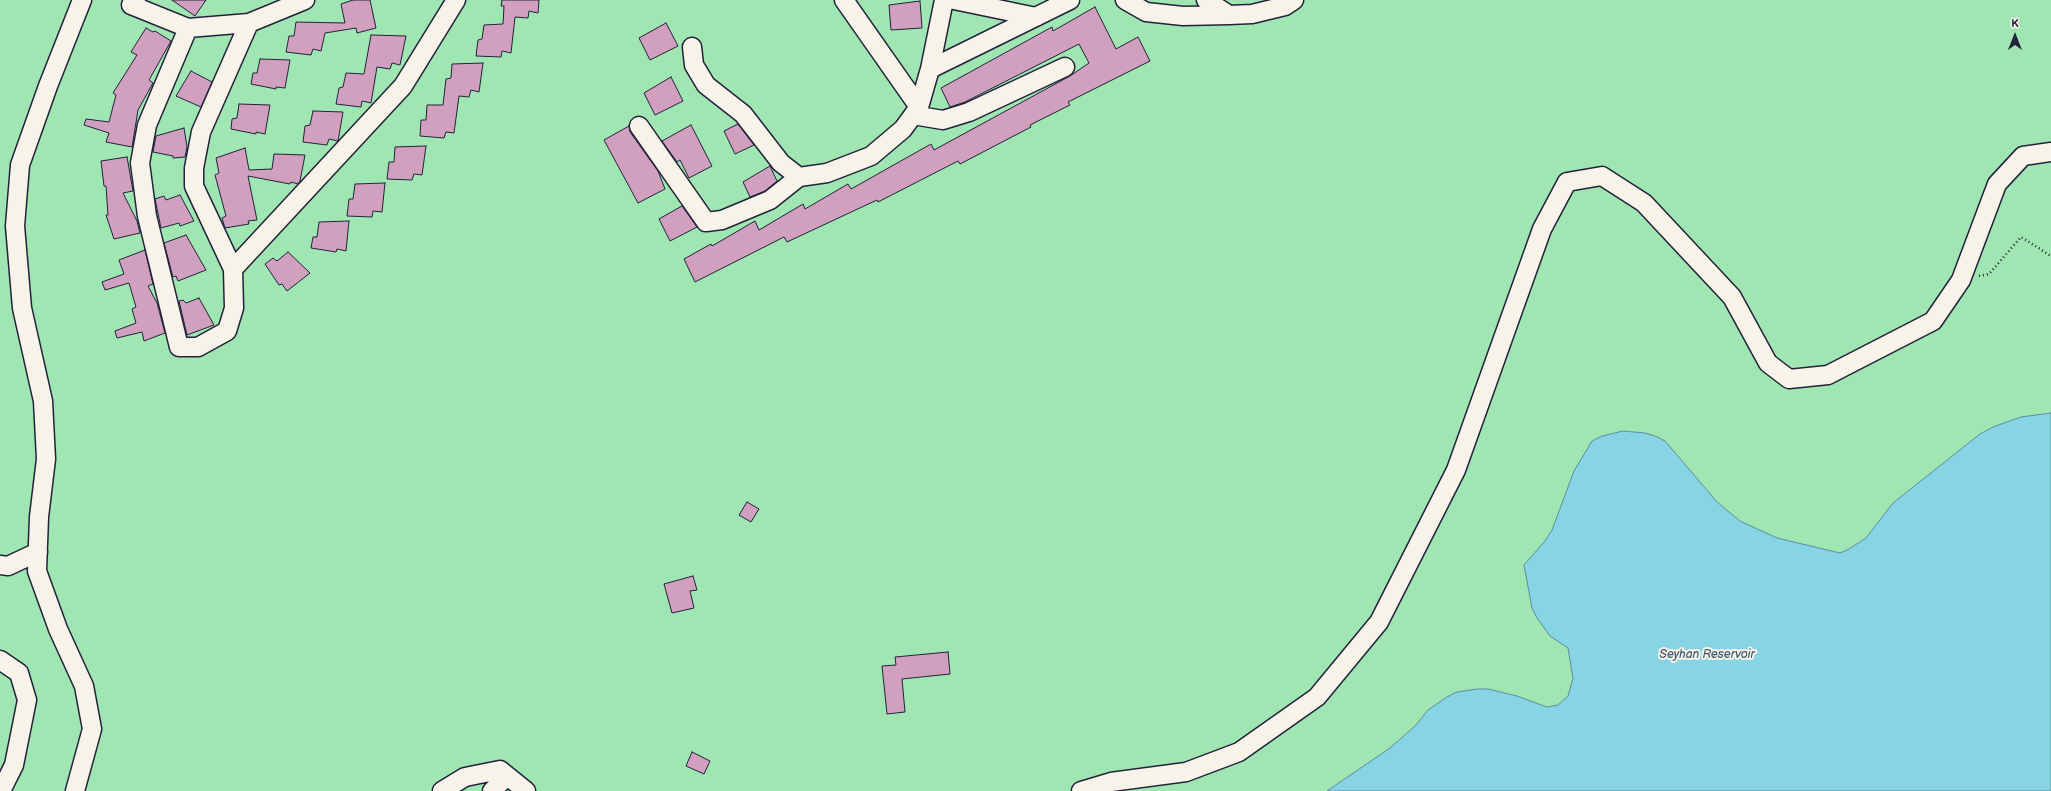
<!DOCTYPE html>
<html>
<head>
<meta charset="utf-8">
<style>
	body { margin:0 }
	#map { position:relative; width:2051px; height:791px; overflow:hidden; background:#efe2e0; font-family:"Balsamiq Sans",sans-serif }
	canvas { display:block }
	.north { position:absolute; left:1995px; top:16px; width:40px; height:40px; -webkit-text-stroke:3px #f7f3e8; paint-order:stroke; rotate:0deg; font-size:11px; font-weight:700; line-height:16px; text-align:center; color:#22223b }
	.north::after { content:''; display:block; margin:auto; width:14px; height:18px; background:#22223b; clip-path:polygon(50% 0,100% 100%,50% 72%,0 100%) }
</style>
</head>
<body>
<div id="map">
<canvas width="2051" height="791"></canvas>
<div class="north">K</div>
</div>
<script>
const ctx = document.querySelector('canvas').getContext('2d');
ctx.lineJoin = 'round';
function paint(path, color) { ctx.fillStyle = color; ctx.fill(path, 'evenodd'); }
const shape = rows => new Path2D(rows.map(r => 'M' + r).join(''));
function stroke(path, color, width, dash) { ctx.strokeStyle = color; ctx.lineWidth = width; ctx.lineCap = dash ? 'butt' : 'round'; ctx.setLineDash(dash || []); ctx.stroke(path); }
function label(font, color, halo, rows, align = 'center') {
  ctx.font = font + ' "Balsamiq Sans",sans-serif'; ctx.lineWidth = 4; ctx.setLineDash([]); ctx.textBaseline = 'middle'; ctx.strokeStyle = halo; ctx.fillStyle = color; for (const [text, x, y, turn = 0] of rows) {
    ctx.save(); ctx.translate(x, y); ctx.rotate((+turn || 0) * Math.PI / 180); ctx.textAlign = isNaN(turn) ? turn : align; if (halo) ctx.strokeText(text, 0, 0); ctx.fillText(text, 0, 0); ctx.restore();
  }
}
const green = shape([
	[0,0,2051,0,2051,791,0,791]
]);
const water = shape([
	[2051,413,2051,791,1327,791,1390,748,1415,726,1428,710,1447,697,1457,692,1477,689,1488,689,1517,696,1547,707,1558,705,1568,696,1573,678,1568,648,1550,636,1537,618,1532,608,1524,565,1545,541,1552,530,1574,471,1592,441,1602,436,1623,431,1645,433,1655,436,1665,441,1717,502,1740,521,1777,538,1840,553,1849,549,1866,538,1893,503,1980,434,1993,427,2021,417,2051,413]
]);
const building = shape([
	[172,0,206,0,195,16,172,0],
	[353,0,370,0,376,28,357,33,356,28,325,33,321,51,313,49,311,55,286,52,289,36,294,36,296,22,345,23,341,4,353,0],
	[502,0,539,0,538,13,529,11,528,18,515,17,511,53,502,51,501,57,476,56,478,40,482,39,484,25,503,24,504,6,501,6,502,0],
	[920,1,922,28,891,30,889,5,920,1],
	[1095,7,1116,49,1138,37,1150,61,1068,102,1070,105,1030,125,1031,127,960,164,958,161,878,202,877,200,787,242,784,237,695,282,684,259,711,244,712,246,755,221,759,230,803,204,805,209,848,184,851,189,931,144,934,150,1070,76,1089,63,1079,44,965,102,950,107,941,88,1052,27,1053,31,1095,7],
	[666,23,678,46,650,60,639,38,666,23],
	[146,28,153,32,155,31,171,41,149,80,153,83,138,110,132,147,106,142,109,133,84,125,86,119,109,122,116,95,113,93,137,55,131,52,146,28],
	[371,35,406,36,400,65,392,63,390,69,377,67,371,103,362,101,361,107,336,104,339,88,343,87,346,73,364,74,371,35],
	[260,59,290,60,285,88,276,87,276,89,251,84,253,73,257,73,260,59],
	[483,63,479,92,471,90,469,97,459,96,454,133,446,132,444,138,420,136,421,120,426,120,427,105,443,105,446,79,451,78,452,64,483,63],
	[191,71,212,82,201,107,176,96,191,71],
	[671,77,683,101,655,115,644,93,671,77],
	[239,104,270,105,265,134,256,132,256,134,231,129,232,119,237,118,239,104],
	[313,111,343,112,338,141,329,139,327,145,303,142,305,126,310,125,313,111],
	[738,124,754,145,735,154,724,131,738,124],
	[691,125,712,166,689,178,680,160,677,162,662,141,691,125],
	[629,126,630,132,658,171,665,189,638,203,604,140,629,126],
	[184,128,187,147,185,157,173,158,173,156,153,152,156,136,184,128],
	[426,146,422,175,414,174,412,180,387,179,389,162,394,162,395,147,426,146],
	[245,148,249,170,272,169,274,154,305,155,300,181,298,184,291,182,290,184,248,176,257,220,248,221,249,224,225,228,222,218,226,216,215,175,219,173,216,158,245,148],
	[127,157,133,191,123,193,137,221,140,233,114,239,106,215,108,215,106,186,104,186,101,161,127,157],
	[770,166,777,181,765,191,750,197,743,182,770,166],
	[385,183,382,212,373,211,372,217,347,216,349,199,353,199,355,184,385,183],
	[180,195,194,221,180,226,179,223,161,228,155,199,164,196,166,200,180,195],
	[682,206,697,227,670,241,659,219,682,206],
	[349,221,346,251,337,249,336,252,311,248,313,237,317,237,319,222,349,221],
	[186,235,206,270,178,281,176,276,173,277,164,243,186,235],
	[145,250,153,284,148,286,157,303,165,333,144,341,142,332,117,338,115,331,136,323,132,309,136,307,129,283,105,290,102,282,124,274,119,260,145,250],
	[288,252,310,273,287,291,282,284,279,285,265,264,273,258,277,261,288,252],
	[199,298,214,325,187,335,179,301,183,300,186,303,199,298],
	[747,502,759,509,751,522,739,515,747,502],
	[693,576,697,590,690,591,694,608,672,613,664,584,693,576],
	[948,652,950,674,902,679,905,712,887,714,882,666,896,665,895,657,948,652],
	[692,752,710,761,704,774,686,766,692,752]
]);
const path = shape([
	[1979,276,1989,274,2021,237,2051,256]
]);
const minor = shape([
	[136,0,131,5,188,28,249,23],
	[844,0,919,107],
	[954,0,1036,17],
	[1125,0,1146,12,1183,16,1229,15],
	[1206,0,1229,15,1252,14,1285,6,1294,0],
	[188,28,147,125,140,163,147,216,179,347,198,347,227,331,234,308,233,269,194,186,194,168,201,132,249,23,305,0],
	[692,47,694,65,706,85,743,114,781,163,799,177],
	[930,69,1070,0],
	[913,115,943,120,969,112,1065,67],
	[639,126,706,222,722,220,770,200,799,177,827,173,871,156,903,129,919,107,930,69,944,0],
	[233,269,403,86,456,0],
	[0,565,8,566,38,552],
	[0,660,19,673,27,700,14,765,1,791],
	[75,791,92,729,84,686,58,629,37,571,39,517,46,459,43,401,22,308,15,226,20,165,48,86,82,0],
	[442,791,465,777,500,770,526,791],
	[492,791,507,776],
	[1081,791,1111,782,1186,772,1239,752,1317,697,1379,622,1456,470,1542,229,1567,182,1602,176,1644,203,1732,297,1768,363,1789,379,1828,375,1933,321,1961,280,1997,184,2023,156,2051,152]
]);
const waterNames = [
	["Seyhan Reservoir",1707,655]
];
paint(green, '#a0e6b2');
paint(water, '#86d4e4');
stroke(water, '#5e8da0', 1);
paint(building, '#d1a0bf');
stroke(building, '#22223b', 1);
stroke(minor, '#22223b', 21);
stroke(path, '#22223b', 2.5, [1, 3]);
stroke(minor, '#f7f3e8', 18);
label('italic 12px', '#40576e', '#f7f3e8', waterNames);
</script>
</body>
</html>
